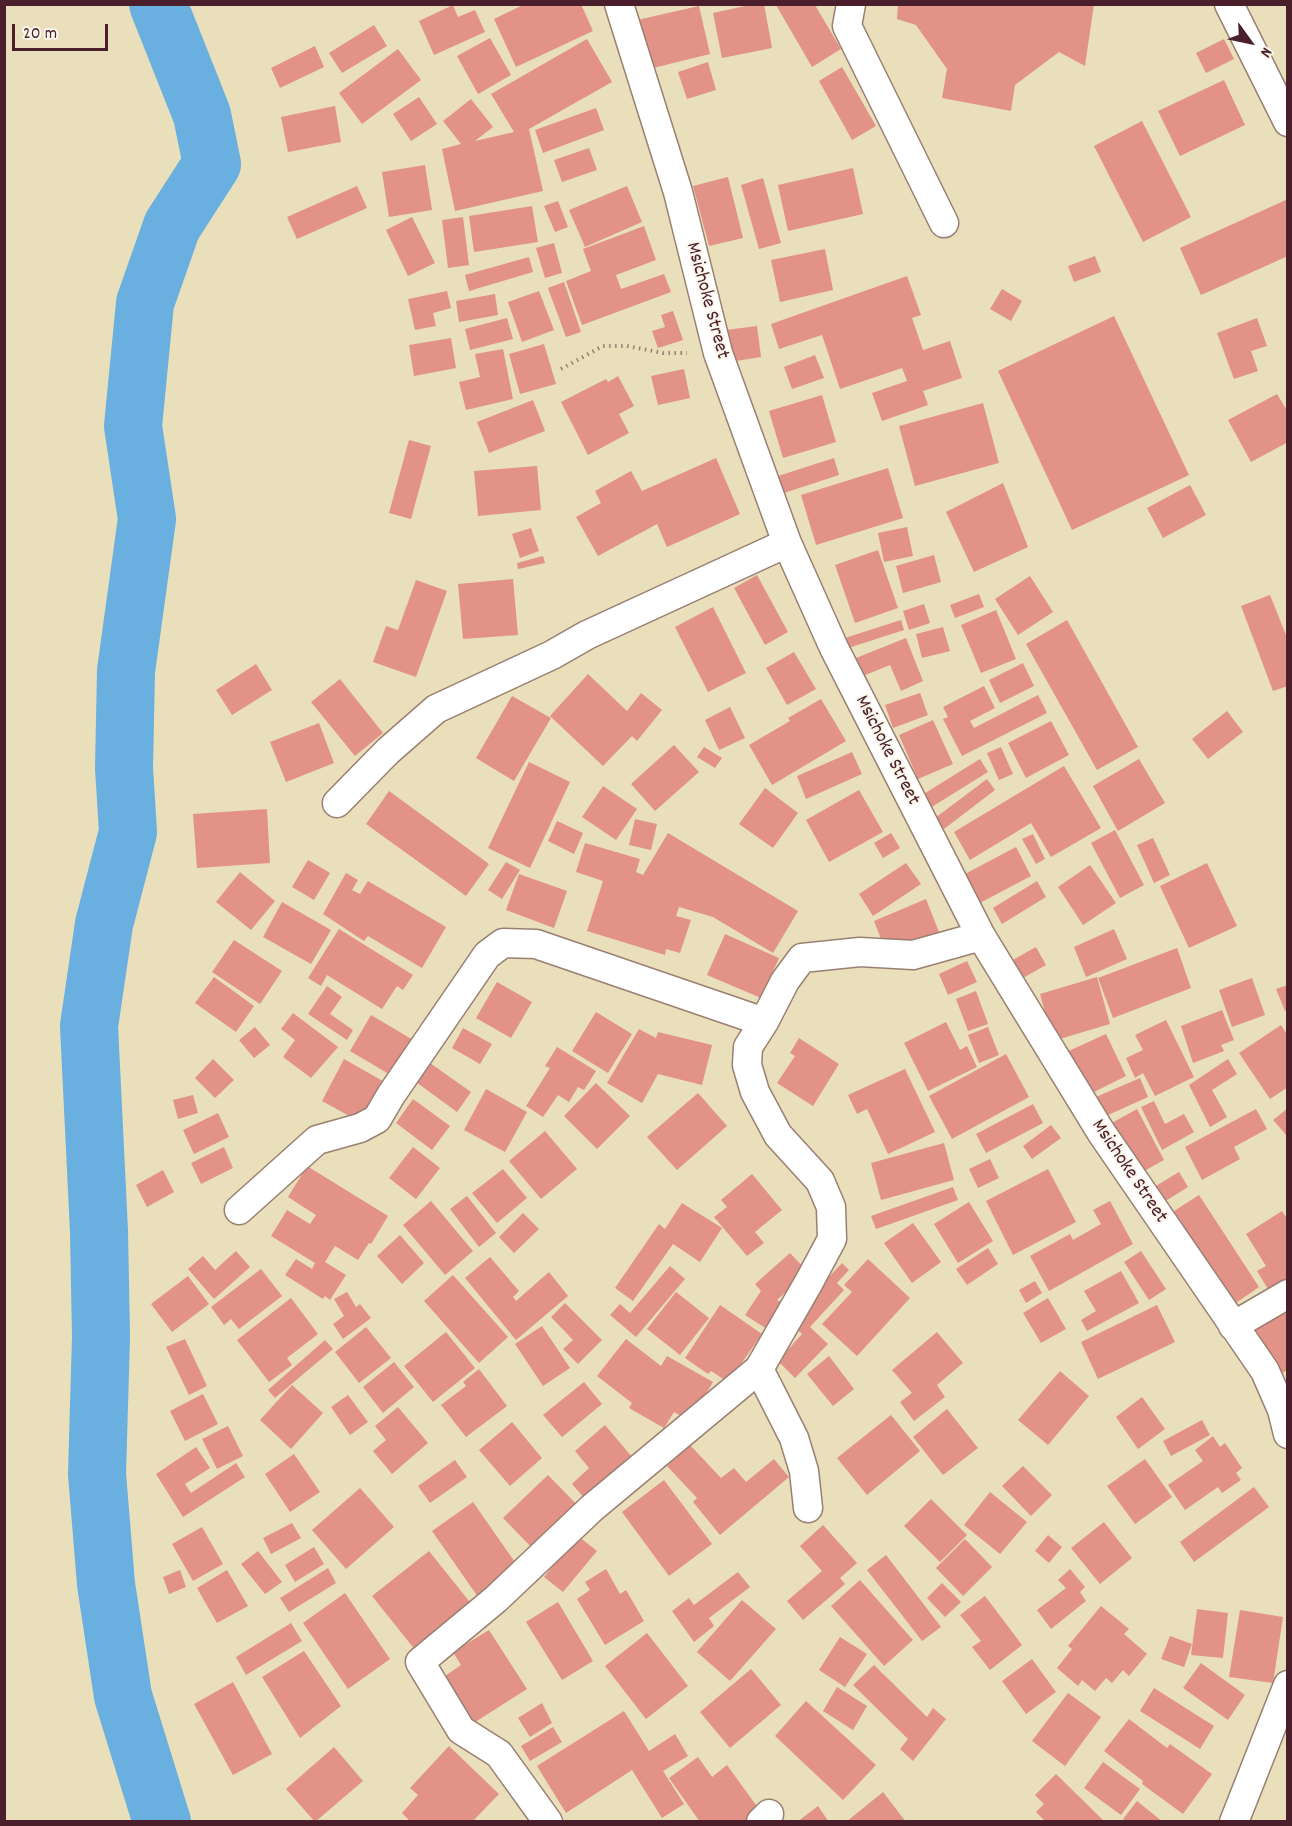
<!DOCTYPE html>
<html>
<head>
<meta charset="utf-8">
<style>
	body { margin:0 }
	#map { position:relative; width:1292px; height:1826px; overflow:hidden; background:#e9dfba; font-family:Dekko,sans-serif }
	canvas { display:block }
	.frame { position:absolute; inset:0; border:6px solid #4a1f2b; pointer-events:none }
	.north { position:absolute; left:1220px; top:12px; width:60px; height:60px; -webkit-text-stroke:4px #fbf7ec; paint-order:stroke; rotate:123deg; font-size:16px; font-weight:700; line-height:24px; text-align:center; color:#4a1f2b }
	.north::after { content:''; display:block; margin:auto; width:21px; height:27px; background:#4a1f2b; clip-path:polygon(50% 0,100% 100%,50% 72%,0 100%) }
	.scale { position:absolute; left:12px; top:24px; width:96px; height:27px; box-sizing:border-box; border:3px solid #4a1f2b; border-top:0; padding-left:8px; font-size:18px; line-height:21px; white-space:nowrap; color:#4a1f2b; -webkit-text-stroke:4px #fbf7ec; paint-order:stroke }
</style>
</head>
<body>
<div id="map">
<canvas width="1292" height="1826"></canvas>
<div class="frame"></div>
<div class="north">N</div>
<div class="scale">20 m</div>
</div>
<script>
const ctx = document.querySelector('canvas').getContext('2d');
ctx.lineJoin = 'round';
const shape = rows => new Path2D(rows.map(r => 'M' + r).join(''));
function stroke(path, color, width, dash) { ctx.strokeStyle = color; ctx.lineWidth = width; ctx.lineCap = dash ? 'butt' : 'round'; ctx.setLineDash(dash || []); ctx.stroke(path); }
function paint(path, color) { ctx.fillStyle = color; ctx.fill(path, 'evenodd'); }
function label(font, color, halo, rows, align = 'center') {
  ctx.font = font + ' Dekko,sans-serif'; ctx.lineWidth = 4.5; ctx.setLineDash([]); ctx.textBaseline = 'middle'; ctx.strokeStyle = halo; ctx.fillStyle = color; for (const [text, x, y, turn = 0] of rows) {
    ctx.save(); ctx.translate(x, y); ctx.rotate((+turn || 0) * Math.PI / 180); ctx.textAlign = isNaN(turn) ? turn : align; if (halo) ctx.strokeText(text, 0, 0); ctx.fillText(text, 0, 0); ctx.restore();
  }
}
const river = shape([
	[158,4,202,115,212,164,172,226,145,303,133,426,147,519,126,671,124,768,128,832,104,924,89,1026,99,1231,101,1337,97,1474,106,1584,123,1696,162,1822]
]);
const building = shape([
	[525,4,581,4,593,31,516,67,494,19],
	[754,4,764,4,772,48,722,58,713,13],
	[898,4,1094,4,1085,66,1059,52,1015,85,1011,111,942,98,947,69,916,25,897,19],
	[453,5,458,17,475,10,485,32,434,55,419,21],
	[776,5,815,5,841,49,812,67],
	[699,6,710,54,649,69,637,20],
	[374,25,387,46,342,73,329,53],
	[490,38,511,75,478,94,457,56],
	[587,39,612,82,529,129,543,191,455,211,442,149,461,144,443,121,471,99,493,127,475,141,514,132,491,94],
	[1224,39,1234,59,1206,73,1196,53],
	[315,46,324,67,280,88,271,68],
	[398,49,421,80,362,124,339,93],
	[708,62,716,90,687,99,678,72],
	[842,67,876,126,852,140,819,81],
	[1224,80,1245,125,1180,156,1158,111],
	[419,97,437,124,411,141,393,114],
	[335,106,341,142,288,152,281,117],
	[596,108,604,130,543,153,535,130],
	[1142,121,1191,217,1143,242,1094,146],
	[589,148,597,170,562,182,554,160],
	[425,165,432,210,389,217,382,172],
	[853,168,863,214,788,231,778,185],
	[728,177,743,238,709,246,693,186],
	[763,178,781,243,759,249,741,185],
	[357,186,367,208,297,239,287,217],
	[627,186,642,222,585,247,569,210],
	[1288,199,1288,256,1201,295,1180,248],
	[558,201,568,227,555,232,544,206],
	[532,206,538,242,474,252,469,216],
	[412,217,435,263,408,276,386,230],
	[463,217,469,265,448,268,442,220],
	[644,226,656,260,616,275,621,289,664,274,671,292,582,325,566,281,591,271,583,249],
	[554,243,562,273,545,278,536,248],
	[825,249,833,290,780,302,771,260],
	[1095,256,1101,272,1074,282,1068,266],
	[529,257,533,272,469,291,465,275],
	[907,276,921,315,912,318,923,350,950,341,962,378,923,391,928,405,882,421,872,393,907,381,902,368,840,389,822,335,779,349,771,324],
	[564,282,581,332,566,337,548,288],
	[1002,289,1022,301,1011,321,990,309],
	[447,291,451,308,433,313,436,326,415,330,408,299],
	[539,291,554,330,522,342,508,302],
	[495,294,498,315,459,322,456,301],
	[673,311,683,340,658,348,652,331,665,327,661,315],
	[1114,316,1189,475,1072,530,998,371],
	[507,318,513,339,470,350,465,329],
	[1257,318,1267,346,1251,351,1258,371,1234,379,1217,333],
	[757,326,761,357,723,363,718,331],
	[451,338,456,368,414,376,409,345],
	[544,344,556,384,520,394,509,354],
	[503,349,513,399,466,410,459,382,480,377,475,354],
	[815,355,824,378,792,389,784,367],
	[684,369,690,398,658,405,651,376],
	[618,376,634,406,619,414,629,433,588,455,561,402,606,379,608,382],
	[1277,394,1288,412,1288,442,1251,462,1228,420],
	[822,395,836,442,783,458,769,411],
	[533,400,545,431,489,453,477,422],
	[983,403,999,463,915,486,899,426],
	[409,440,431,446,411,519,389,513],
	[716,458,740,514,667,547,657,524,598,556,576,517,601,503,595,491,631,471,642,491],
	[834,458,839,475,781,494,775,477],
	[537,466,541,510,478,516,474,471],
	[888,468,903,518,816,545,801,495],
	[1003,483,1028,547,974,572,946,512],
	[1190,485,1206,515,1163,538,1147,508],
	[907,527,913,556,884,562,878,533],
	[531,528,539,551,520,558,512,534],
	[878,550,898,608,855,623,835,565],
	[934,555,941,582,903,593,896,566],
	[543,556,545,563,518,569,517,563],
	[757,575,788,632,765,645,734,588],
	[1030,576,1053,612,1018,635,995,599],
	[513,579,518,635,463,639,458,584],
	[416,580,447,591,416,677,373,662,386,626,398,630],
	[979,594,984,607,955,618,950,605],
	[1270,595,1288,640,1288,686,1273,691,1241,606],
	[924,604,930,623,909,630,903,611],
	[713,607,746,673,708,692,675,627],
	[996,610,1016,659,981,673,961,625],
	[901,620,904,630,848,648,845,638],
	[1067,620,1138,747,1097,770,1026,644],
	[943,627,950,651,922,658,916,634],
	[906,638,923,681,901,691,890,665,863,676,856,658],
	[794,652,816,689,787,705,766,668],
	[1023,663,1034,686,1000,703,989,680],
	[256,664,272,690,232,715,216,690],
	[588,674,627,711,641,693,662,710,637,741,632,736,603,766,550,716],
	[340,679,383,733,355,756,311,702],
	[984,686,995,708,970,721,974,728,1038,695,1047,713,962,756,943,719,948,717,943,707],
	[920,693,928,715,893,728,885,705],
	[512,696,551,718,514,781,476,758],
	[821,699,846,741,772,785,749,745,790,721,788,718],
	[730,707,745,738,719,750,705,720],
	[1227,711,1243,732,1208,759,1192,739],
	[933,720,953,764,918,779,899,735],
	[1051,721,1069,755,1026,778,1008,743],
	[319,723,334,763,286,782,270,742],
	[674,745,699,772,655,811,631,784],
	[704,747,722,758,715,768,697,757],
	[1001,747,1013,774,999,780,987,753],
	[852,752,862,774,806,799,797,776],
	[980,759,988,772,930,808,922,795],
	[1139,759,1165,803,1118,831,1093,786],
	[529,762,570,782,530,868,488,848],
	[1064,766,1101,828,1051,857,1031,823,970,860,954,832],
	[987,779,995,790,944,829,935,818],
	[603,786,637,809,616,840,582,817],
	[765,788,798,813,773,848,739,824],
	[859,790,883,832,829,862,806,820],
	[389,791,489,864,466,896,366,824],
	[267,809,270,863,197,868,193,814],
	[635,819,657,824,651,850,629,845],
	[557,821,583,833,574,854,548,841],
	[1115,830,1144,885,1120,898,1091,843],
	[668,833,798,911,773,953,713,917,679,907,676,916,691,920,680,953,666,949,665,955,587,931,603,881,576,872,585,843,640,859,636,872,643,875],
	[891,833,900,848,883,858,874,843],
	[1033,834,1045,859,1036,864,1022,839],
	[1153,838,1170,875,1154,883,1137,845],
	[1016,847,1031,876,980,903,965,874],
	[308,860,330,873,314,900,292,887],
	[506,862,520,870,502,899,488,890],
	[906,863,921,884,873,916,859,894],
	[1207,863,1237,926,1189,948,1160,886],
	[1090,865,1116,903,1083,925,1058,887],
	[240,872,275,901,251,930,216,902],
	[346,873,358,880,352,890,360,894,368,881,446,927,422,968,368,936,364,941,323,914],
	[519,874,567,891,554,928,506,910],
	[1037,881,1046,897,1002,924,993,908],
	[926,899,939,932,887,954,874,921],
	[282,902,331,930,311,964,263,937],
	[339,929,413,975,403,990,397,986,382,1009,327,975,321,986,308,978],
	[1114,929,1127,959,1086,977,1074,947],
	[725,934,779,958,761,998,707,975],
	[234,940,282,971,260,1004,212,972],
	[1036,947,1046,965,1021,979,1011,961],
	[1177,948,1191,988,1113,1018,1098,978],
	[967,961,977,982,948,995,939,974],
	[214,977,254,1006,236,1032,195,1003],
	[1097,977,1110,1024,1053,1041,1040,994],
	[1252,978,1265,1015,1232,1027,1219,990],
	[497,982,532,1002,511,1038,476,1018],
	[1288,985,1288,1010,1285,1011,1276,989],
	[327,986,342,997,330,1014,353,1030,347,1040,308,1014],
	[976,991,988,1024,968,1031,956,999],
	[1222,1010,1234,1040,1221,1045,1224,1051,1193,1063,1181,1026],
	[596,1012,632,1034,608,1073,572,1051],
	[293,1013,338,1047,311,1078,283,1057,295,1040,281,1029],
	[371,1015,420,1044,399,1080,350,1051],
	[1166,1020,1194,1077,1155,1096,1143,1073,1135,1078,1126,1058,1143,1050,1135,1035],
	[946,1022,960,1050,967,1046,977,1067,928,1091,904,1043],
	[1281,1025,1288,1036,1288,1087,1270,1099,1239,1053],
	[255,1027,270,1045,254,1058,239,1040],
	[988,1027,999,1055,979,1063,968,1035],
	[463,1028,492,1044,480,1064,452,1048],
	[639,1029,656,1038,658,1032,712,1045,702,1085,658,1074,642,1103,607,1083],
	[1106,1034,1126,1076,1082,1098,1062,1054],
	[799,1038,839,1064,813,1106,777,1083,795,1056,790,1053],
	[557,1047,596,1071,584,1090,578,1087,569,1102,558,1095,543,1117,526,1106,550,1068,545,1066],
	[1006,1054,1029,1097,952,1139,929,1096],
	[213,1059,234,1080,215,1098,195,1078],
	[344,1059,388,1084,366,1125,322,1101],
	[1228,1059,1237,1074,1212,1090,1227,1117,1210,1127,1189,1085],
	[430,1063,471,1092,457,1112,416,1082],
	[905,1069,935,1132,888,1154,867,1109,857,1114,848,1095],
	[1140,1078,1148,1097,1097,1120,1089,1100],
	[596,1083,630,1116,597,1149,564,1116],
	[486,1089,527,1112,505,1152,464,1130],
	[698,1093,727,1126,677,1170,647,1137],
	[193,1095,198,1113,178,1119,173,1100],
	[413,1099,450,1126,432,1150,396,1123],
	[1154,1101,1165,1124,1184,1114,1194,1132,1162,1150,1141,1107],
	[1033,1104,1043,1123,986,1153,976,1134],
	[1288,1108,1288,1137,1273,1120],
	[1137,1109,1164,1160,1135,1176,1108,1125],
	[1256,1109,1267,1129,1234,1147,1240,1159,1202,1180,1185,1147],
	[218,1113,229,1137,194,1154,183,1130],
	[1051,1125,1061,1138,1032,1159,1023,1146],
	[545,1131,577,1169,541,1199,509,1161],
	[944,1143,954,1180,881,1200,871,1163],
	[224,1147,233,1168,201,1184,191,1163],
	[413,1147,440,1168,416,1199,389,1178],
	[990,1159,999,1178,978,1188,969,1169],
	[307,1166,388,1216,371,1244,369,1243,358,1260,335,1246,325,1262,346,1275,330,1300,325,1296,323,1299,285,1275,296,1259,312,1269,315,1263,271,1236,287,1210,310,1224,316,1215,288,1197],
	[503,1169,527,1198,497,1223,472,1193],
	[1048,1169,1076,1222,1013,1255,986,1201],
	[163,1170,174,1192,147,1207,136,1185],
	[1179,1172,1188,1187,1156,1207,1146,1192],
	[752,1174,782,1210,755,1232,764,1243,747,1256,714,1217,727,1207,721,1200],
	[953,1187,958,1200,876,1229,871,1216],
	[1199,1195,1259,1287,1226,1310,1200,1252,1174,1211],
	[467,1196,496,1233,479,1247,450,1209],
	[431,1201,473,1251,445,1275,403,1225],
	[1110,1201,1133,1244,1049,1291,1030,1256,1070,1234,1073,1240,1101,1224,1093,1210],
	[969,1202,993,1241,958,1263,934,1224],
	[682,1203,722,1228,700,1262,673,1244,633,1301,615,1288,659,1224,665,1229],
	[1282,1211,1288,1220,1288,1290,1274,1299,1257,1271,1266,1266,1246,1234],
	[523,1213,539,1229,514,1253,499,1237],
	[913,1223,941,1262,912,1283,884,1243],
	[400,1235,424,1263,402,1284,377,1256],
	[988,1248,998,1264,967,1285,956,1269],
	[236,1251,250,1267,214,1299,188,1269,203,1256,215,1270],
	[1141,1251,1166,1289,1149,1300,1124,1262],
	[790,1253,808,1272,777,1300,786,1305,770,1331,745,1315,761,1291,755,1284],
	[490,1257,519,1291,513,1297,516,1301,549,1272,568,1296,516,1340,465,1278],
	[868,1259,910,1298,857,1356,822,1324,852,1292,844,1285],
	[842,1263,849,1270,837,1283,844,1290,810,1327,828,1344,795,1378,778,1361,802,1334,788,1321],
	[670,1266,685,1279,636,1337,610,1315,620,1304,630,1313],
	[261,1269,282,1296,239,1329,231,1319,224,1325,211,1307],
	[1121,1271,1139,1303,1087,1331,1081,1320,1096,1311,1084,1291],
	[453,1275,508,1337,479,1363,424,1301],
	[188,1276,209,1304,172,1332,151,1304],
	[1035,1281,1042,1293,1026,1303,1019,1290],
	[347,1292,356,1307,360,1304,371,1318,343,1339,333,1324,344,1316,334,1299],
	[676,1292,709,1318,680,1355,647,1329],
	[291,1298,318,1334,287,1358,292,1365,269,1382,237,1340],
	[1048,1298,1066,1329,1041,1343,1023,1313],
	[565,1303,602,1340,578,1364,563,1349,573,1340,551,1317],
	[1288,1303,1288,1370,1278,1375,1251,1322],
	[720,1305,762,1334,741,1364,744,1366,731,1384,711,1371,708,1374,685,1358],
	[1157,1305,1175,1342,1098,1379,1081,1342],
	[542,1326,570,1368,543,1386,515,1344],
	[366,1327,391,1358,359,1383,335,1352],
	[446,1332,475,1368,433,1402,404,1366],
	[937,1332,963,1363,937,1385,945,1397,914,1421,900,1402,912,1393,892,1370],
	[185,1339,207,1386,189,1395,166,1347],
	[626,1339,661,1366,667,1356,713,1382,690,1421,674,1412,664,1428,629,1408,632,1403,597,1376],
	[325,1340,333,1349,275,1398,268,1390],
	[829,1356,854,1389,833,1406,807,1374],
	[394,1362,414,1387,383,1413,363,1387],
	[479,1369,507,1406,466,1437,441,1405,466,1386,463,1382],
	[1060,1371,1089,1396,1048,1445,1018,1420],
	[584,1382,602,1404,562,1437,543,1415],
	[292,1385,323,1413,291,1449,260,1420],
	[203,1394,218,1424,185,1441,170,1411],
	[348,1395,368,1422,350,1435,331,1407],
	[1142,1397,1165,1429,1138,1449,1116,1417],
	[398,1407,428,1443,392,1474,373,1451,386,1440,375,1426],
	[947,1409,978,1448,943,1475,913,1437],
	[891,1415,920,1451,867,1495,837,1458],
	[1202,1420,1210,1435,1171,1456,1163,1441],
	[512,1422,542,1458,510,1486,479,1450],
	[605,1425,632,1457,586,1500,572,1484,589,1468,575,1451],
	[228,1426,243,1456,217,1469,202,1439],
	[1213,1436,1220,1447,1225,1443,1242,1468,1236,1473,1241,1480,1222,1493,1218,1487,1185,1510,1168,1485,1203,1461,1195,1450],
	[690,1445,721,1478,734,1468,746,1482,774,1459,789,1477,720,1535,693,1502,697,1498,667,1466],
	[196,1447,210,1468,185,1484,191,1493,236,1463,245,1477,183,1517,156,1474],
	[294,1454,320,1492,290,1512,265,1474],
	[1145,1459,1172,1497,1135,1524,1107,1486],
	[455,1460,467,1477,430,1503,418,1486],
	[1023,1466,1052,1495,1031,1516,1002,1486],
	[548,1475,581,1509,536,1552,503,1518],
	[664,1480,712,1544,669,1576,622,1512],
	[1254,1487,1269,1507,1194,1562,1180,1542],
	[360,1488,394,1527,346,1569,312,1530],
	[990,1492,1027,1522,1000,1554,964,1525],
	[931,1499,967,1535,940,1562,904,1526],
	[473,1502,519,1568,478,1597,432,1531],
	[1104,1522,1132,1558,1100,1584,1071,1548],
	[292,1523,301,1538,271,1554,263,1538],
	[823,1525,857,1563,840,1578,845,1584,803,1620,787,1601,822,1571,800,1546],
	[202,1527,223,1564,193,1581,172,1544],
	[1048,1535,1062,1547,1049,1563,1035,1551],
	[578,1536,597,1551,563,1592,544,1577],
	[965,1539,992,1567,963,1596,936,1568],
	[314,1547,324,1564,295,1582,285,1565],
	[258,1551,282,1582,265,1594,241,1564],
	[429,1551,473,1606,416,1651,372,1596],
	[886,1555,941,1627,922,1641,867,1570],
	[328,1568,336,1583,289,1612,280,1598],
	[606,1569,620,1594,626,1590,644,1621,605,1645,577,1599,590,1590,585,1582],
	[1070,1569,1085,1587,1080,1592,1086,1601,1051,1629,1037,1610,1066,1588,1058,1580],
	[180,1570,186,1587,169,1594,163,1577],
	[227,1570,248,1606,217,1623,197,1588],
	[738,1572,750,1587,709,1618,714,1626,694,1642,672,1611,689,1598,694,1605],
	[860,1580,913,1640,884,1666,831,1606],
	[942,1583,961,1602,945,1617,927,1598],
	[345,1593,390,1659,348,1689,303,1623],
	[985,1596,1022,1645,990,1670,972,1647,981,1641,960,1615],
	[742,1600,776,1629,730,1681,697,1652],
	[558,1602,593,1661,562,1680,526,1622],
	[1101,1606,1129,1629,1124,1634,1147,1654,1129,1676,1123,1670,1112,1683,1106,1678,1095,1691,1082,1680,1078,1686,1057,1668,1072,1649,1068,1646],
	[1197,1609,1228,1613,1223,1658,1191,1655],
	[1240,1610,1283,1617,1273,1683,1229,1677],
	[291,1623,302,1641,246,1675,236,1657],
	[489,1630,527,1689,469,1726,439,1680,461,1665,453,1652],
	[647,1633,688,1686,646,1719,605,1666],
	[1170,1636,1192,1644,1184,1667,1161,1659],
	[840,1637,867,1654,845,1687,819,1670],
	[304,1651,341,1706,300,1738,262,1677],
	[1032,1659,1056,1692,1026,1714,1002,1681],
	[1201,1663,1245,1695,1228,1720,1183,1688],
	[874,1665,927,1717,933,1708,946,1719,913,1761,900,1749,908,1739,853,1685],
	[751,1669,781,1705,730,1748,700,1712],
	[233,1682,272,1754,233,1775,194,1704],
	[837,1687,867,1706,853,1730,823,1711],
	[1154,1688,1214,1726,1200,1749,1140,1711],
	[1068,1693,1101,1717,1065,1766,1032,1741],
	[806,1701,876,1765,843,1800,775,1736],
	[542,1703,552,1723,530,1737,518,1718],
	[624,1711,649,1751,675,1734,688,1756,663,1771,684,1804,662,1818,632,1770,566,1813,537,1766],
	[1129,1719,1167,1748,1170,1744,1212,1774,1183,1814,1142,1784,1143,1781,1104,1751],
	[553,1727,562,1742,530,1761,521,1746],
	[449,1746,499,1794,472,1822,411,1822,402,1813,418,1795,410,1788],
	[334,1747,363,1781,315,1822,286,1789],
	[698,1757,712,1777,727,1765,761,1812,749,1822,700,1822,669,1778],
	[1103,1762,1140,1789,1121,1815,1084,1788],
	[1056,1774,1105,1822,1046,1822,1036,1812,1044,1804,1035,1795],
	[883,1792,906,1822,846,1822],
	[1137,1801,1163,1822,1126,1822,1123,1819],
	[818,1806,829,1822,797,1822]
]);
const path = shape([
	[561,369,603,346,627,346,663,353,687,353]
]);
const street = shape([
	[619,4,678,192,718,353,787,543,834,648,981,936,1101,1132,1265,1371,1282,1410,1288,1434],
	[851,4,847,26,944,223],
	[1229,4,1288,122],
	[337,803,388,751,436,709,552,655,587,635,787,543],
	[239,1210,317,1140,360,1128,377,1119,391,1095,487,955,503,943,536,944,764,1022],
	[1233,1326,1288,1294],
	[759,1369,794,1438,804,1471,808,1508],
	[548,1822,499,1754,461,1730,420,1662,496,1599,592,1508,759,1369,809,1282,832,1239,831,1207,820,1181,778,1135,755,1092,747,1065,748,1047,764,1022,785,981,802,958,860,952,913,955,981,936],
	[761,1822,769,1814],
	[1234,1822,1288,1685]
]);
const streetNames = [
	["Msichoke Street",706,301,75],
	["Msichoke Street",886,751,63],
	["Msichoke Street",1128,1172,56]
];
stroke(river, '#69afdf', 58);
paint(building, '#e29287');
stroke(street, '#9a7f72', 31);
stroke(path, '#9a7f72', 4, [1.5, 4.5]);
stroke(street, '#fff', 28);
label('20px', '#4a1f2b', '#fbf7ec', streetNames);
</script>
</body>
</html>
